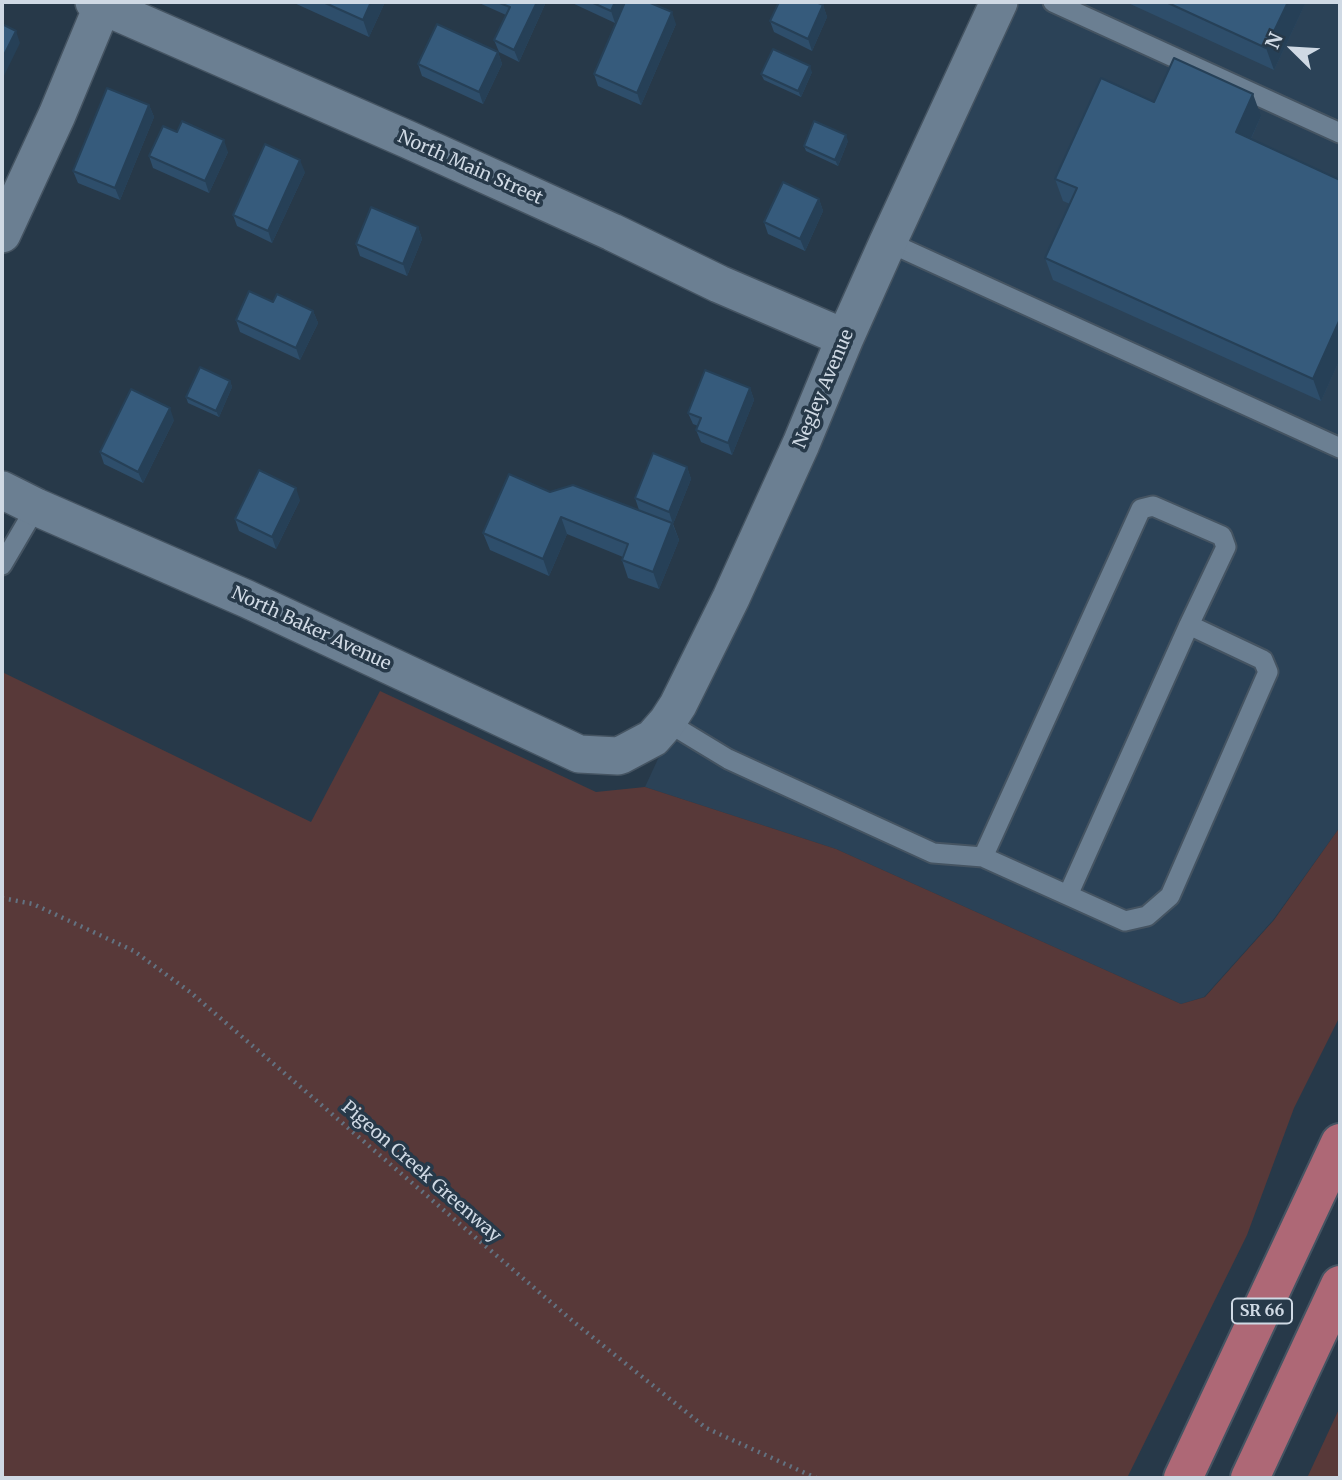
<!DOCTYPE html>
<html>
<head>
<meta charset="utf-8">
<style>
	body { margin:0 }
	#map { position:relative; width:1342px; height:1480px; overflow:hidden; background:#273949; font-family:Merriweather,serif }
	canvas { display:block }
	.frame { position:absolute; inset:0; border:4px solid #cfd9e4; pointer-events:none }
	.north { position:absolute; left:1258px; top:14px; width:70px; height:70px; -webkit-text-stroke:5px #273949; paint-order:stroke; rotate:294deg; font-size:19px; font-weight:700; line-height:28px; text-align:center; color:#cfd9e4 }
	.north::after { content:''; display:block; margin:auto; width:24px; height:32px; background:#cfd9e4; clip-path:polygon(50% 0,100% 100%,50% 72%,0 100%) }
</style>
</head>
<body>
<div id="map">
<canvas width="1342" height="1480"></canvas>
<div class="frame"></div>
<div class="north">N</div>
</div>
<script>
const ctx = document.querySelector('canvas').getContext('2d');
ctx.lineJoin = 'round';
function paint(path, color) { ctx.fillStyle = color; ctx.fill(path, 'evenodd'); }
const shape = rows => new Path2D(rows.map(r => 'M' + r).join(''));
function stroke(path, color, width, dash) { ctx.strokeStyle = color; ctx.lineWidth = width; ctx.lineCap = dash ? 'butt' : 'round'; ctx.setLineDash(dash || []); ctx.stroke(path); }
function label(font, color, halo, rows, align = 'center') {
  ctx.font = font + ' Merriweather,serif'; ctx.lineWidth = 7; ctx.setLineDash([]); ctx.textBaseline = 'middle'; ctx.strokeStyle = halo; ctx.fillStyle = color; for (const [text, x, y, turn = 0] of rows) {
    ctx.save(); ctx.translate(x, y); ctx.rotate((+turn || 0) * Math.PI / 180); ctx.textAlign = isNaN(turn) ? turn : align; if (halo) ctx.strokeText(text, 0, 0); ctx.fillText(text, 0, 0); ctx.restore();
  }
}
const built = shape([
	[1007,2,1340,2,1340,827,1273,920,1204,997,1181,1004,836,849,645,787]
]);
const green = shape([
	[2,672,311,822,380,691,596,792,645,787,836,849,1181,1004,1205,997,1274,920,1340,827,1340,1016,1294,1108,1247,1235,1127,1478,2,1478],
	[1340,1407,1340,1478,1307,1478]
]);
const path = shape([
	[2,898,33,904,134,951,190,992,575,1323,706,1428,816,1478]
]);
const service = shape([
	[1053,2,1340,133],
	[888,242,1340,448],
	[2,565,36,507],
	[667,722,728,759,933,853,983,857,1125,921,1147,916,1170,896,1268,672,1263,660,1189,625,1068,895],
	[983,857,1141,509,1153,506,1222,536,1226,547,1189,625]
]);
const minor = shape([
	[94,2,409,140,612,232,719,284,845,338],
	[2,234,57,115,104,2],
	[2,490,36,507,247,599,579,754,618,756,621,755,653,738,667,722,678,705,731,598,801,444,845,338,888,242,999,2]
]);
const primary = shape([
	[1183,1478,1340,1143],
	[1250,1478,1340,1285]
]);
const wall = shape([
	[292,2,385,2,369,37],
	[477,2,546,2,519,62,499,52,494,40,506,15],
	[570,2,625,2,615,23],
	[1126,2,1306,2,1274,70],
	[823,5,827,17,812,51,774,32,770,21],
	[676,24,641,105,598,86,594,74],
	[498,52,502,64,483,104,422,76,418,64],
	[812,72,801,97,764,80,761,74],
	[149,105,154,117,120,200,78,183,73,171],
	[1261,116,1251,139,1340,180,1340,359,1321,401,1053,280,1045,258,1070,204,1063,201,1055,179],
	[177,132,228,152,209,193,153,168,149,156],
	[848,141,838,166,806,151,804,146],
	[305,172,272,243,237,226,233,215],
	[819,199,823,211,805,251,768,234,764,222],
	[418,227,422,239,407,276,360,256,356,244],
	[273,302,313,311,318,323,300,360,240,332,236,320],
	[230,381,232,387,219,417,188,403,186,397],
	[750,388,754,400,732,455,701,442,696,430,698,426,693,424,688,413],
	[174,420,143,483,104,464,100,452],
	[687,467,691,479,673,524,679,540,659,589,628,578,622,560,623,557,567,534,549,576,490,550,483,533,550,492,657,518,639,510,635,498],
	[300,500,276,549,239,531,235,519]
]);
const shadedWall = shape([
	[371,2,385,2,369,37,363,20],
	[537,2,546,2,519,62,514,50],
	[615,2,625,2,615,23,611,11],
	[1288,2,1306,2,1274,70,1266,48],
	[823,5,827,17,812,51,808,39],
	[672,12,676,24,641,105,637,93],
	[16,31,20,43,2,80,2,59],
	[498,52,502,64,483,104,479,92],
	[810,66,812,72,801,97,798,91],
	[1253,94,1261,116,1244,154,1236,132],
	[149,105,154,117,120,200,115,188],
	[846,135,848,141,838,166,835,160],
	[224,140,228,152,209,193,205,181],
	[300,160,305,172,272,243,268,231],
	[819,199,823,211,805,251,800,239],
	[418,227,422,239,407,276,403,264],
	[313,311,318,323,300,360,296,348],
	[1340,319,1340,359,1321,401,1313,379],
	[230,381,232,387,219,417,216,411],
	[750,388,754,400,732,455,728,443],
	[170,408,174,420,143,483,138,472],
	[687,467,691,479,673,524,669,512],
	[296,488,300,500,276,549,272,537],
	[561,517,567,534,549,576,543,559],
	[672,523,679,540,659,589,653,572]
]);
const building = shape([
	[323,2,371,2,363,20,323,2],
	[497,2,537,2,514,50,494,40,510,7,497,2],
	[591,2,615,2,611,11,591,2],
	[625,2,648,2,672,12,637,93,594,74,625,2],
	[779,2,816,2,823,5,808,39,770,21,779,2],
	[1166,2,1288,2,1266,48,1166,2],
	[2,24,16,31,2,59,2,24],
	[437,24,498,52,479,92,418,64,437,24],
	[773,49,810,66,798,91,761,74,773,49],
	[1174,58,1253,94,1236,132,1340,180,1340,319,1313,379,1045,258,1077,188,1055,179,1101,78,1154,102,1174,58],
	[107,88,149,105,115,188,73,171,107,88],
	[182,121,224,140,205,181,149,156,163,126,177,132,182,121],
	[814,121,846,135,835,160,804,146,814,121],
	[265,144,300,160,268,231,233,215,265,144],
	[783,182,819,199,800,239,764,222,783,182],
	[371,207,418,227,403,264,356,244,371,207],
	[249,291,273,302,277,294,313,311,296,348,236,320,249,291],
	[200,367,230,381,216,411,186,397,200,367],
	[705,370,750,388,728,443,696,430,701,418,688,413,705,370],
	[131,389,170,408,138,472,100,452,131,389],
	[653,453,687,467,669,512,635,498,653,453],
	[259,470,296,488,272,537,235,519,259,470],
	[509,474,550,492,573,485,672,523,653,572,622,560,628,544,561,517,543,559,483,533,509,474]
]);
const shields = [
	[1262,1311,60]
];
const shieldNames = [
	["SR 66",1262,1311]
];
const streetNames = [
	["North Main Street",470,168,24],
	["Negley Avenue",824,389,-67],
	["North Baker Avenue",311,629,25],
	["Pigeon Creek Greenway",421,1172,41]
];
paint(built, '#2b4257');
paint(green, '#583939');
stroke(service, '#455462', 23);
stroke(minor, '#455462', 40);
stroke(primary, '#455462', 42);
stroke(path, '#637281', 4.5, [2, 5]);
stroke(service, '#6b7f92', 19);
stroke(minor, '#6b7f92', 37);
stroke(primary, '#ae6876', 38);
paint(wall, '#2e4e6b');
paint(shadedWall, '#264057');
paint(building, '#365b7c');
stroke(building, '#264057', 2);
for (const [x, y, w] of shields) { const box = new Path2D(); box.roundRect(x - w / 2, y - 12.5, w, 25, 5); ctx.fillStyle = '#273949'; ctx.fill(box); stroke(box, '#cfd9e4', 2); }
label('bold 16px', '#cfd9e4', null, shieldNames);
label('18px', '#cfd9e4', '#273949', streetNames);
</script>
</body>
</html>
